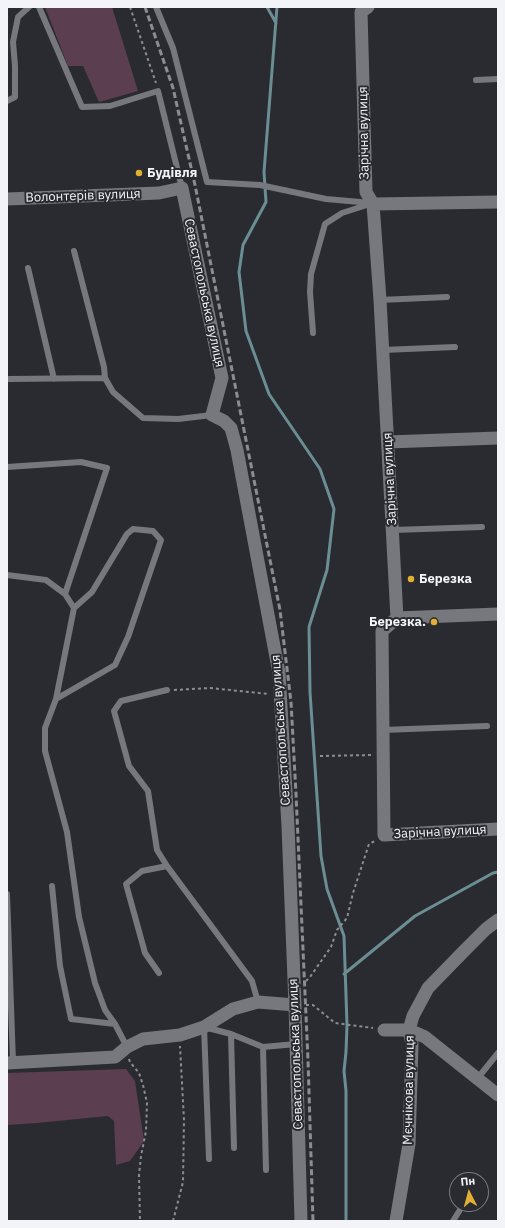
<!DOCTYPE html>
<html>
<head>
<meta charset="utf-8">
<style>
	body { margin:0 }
	#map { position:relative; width:505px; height:1228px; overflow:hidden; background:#2a2b30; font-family:"IBM Plex Sans",sans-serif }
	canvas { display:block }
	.frame { position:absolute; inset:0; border:8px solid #f3f4f7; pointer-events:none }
	.north { position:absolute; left:449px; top:1172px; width:40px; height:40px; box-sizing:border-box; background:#2a2b30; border:1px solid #7a7b80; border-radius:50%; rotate:354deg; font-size:11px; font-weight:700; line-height:16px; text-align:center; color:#f3f4f7 }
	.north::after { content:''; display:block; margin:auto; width:14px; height:18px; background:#e1af34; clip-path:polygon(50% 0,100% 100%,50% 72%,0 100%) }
</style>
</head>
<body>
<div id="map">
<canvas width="505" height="1228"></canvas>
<div class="frame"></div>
<div class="north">Пн</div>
</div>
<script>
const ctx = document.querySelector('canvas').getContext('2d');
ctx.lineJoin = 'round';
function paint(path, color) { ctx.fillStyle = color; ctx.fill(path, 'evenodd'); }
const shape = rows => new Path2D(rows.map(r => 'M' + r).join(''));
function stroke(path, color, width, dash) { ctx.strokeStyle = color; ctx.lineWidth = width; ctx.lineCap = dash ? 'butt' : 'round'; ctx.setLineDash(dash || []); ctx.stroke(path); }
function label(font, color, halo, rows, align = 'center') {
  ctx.font = font + ' "IBM Plex Sans",sans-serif'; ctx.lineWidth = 4; ctx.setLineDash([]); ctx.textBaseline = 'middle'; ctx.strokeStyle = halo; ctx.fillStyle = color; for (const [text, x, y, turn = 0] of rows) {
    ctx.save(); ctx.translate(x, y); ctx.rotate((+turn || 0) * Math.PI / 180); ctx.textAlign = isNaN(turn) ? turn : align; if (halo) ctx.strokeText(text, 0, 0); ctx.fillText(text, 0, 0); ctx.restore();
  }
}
const green = shape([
	[45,7,112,7,138,91,99,102,83,66,68,66],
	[126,1069,135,1081,144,1141,130,1161,116,1165,114,1121,108,1116,37,1123,7,1125,7,1073]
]);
const stream = shape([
	[267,7,276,23],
	[277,7,264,172,266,202,243,245,239,272,246,331,269,394,320,469,334,509,327,570,309,627,310,692,321,856,327,889,344,936,347,1025,346,1052,344,1071,346,1091,346,1221],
	[344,974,415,916,493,873,498,872]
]);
const path = shape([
	[130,7,156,83],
	[174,690,210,688,269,694],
	[320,756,372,755],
	[306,981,310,977,331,947,337,930,347,918,353,893,369,844,375,841],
	[306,1005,313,1005,335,1023,373,1028],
	[129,1059,130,1062,139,1073,143,1085,147,1103,146,1131,141,1156,139,1175,140,1221],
	[173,1221,183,1182,184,1120,180,1046]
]);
const lane = shape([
	[39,7,82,107,110,106,158,91,182,188],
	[156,7,173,48,207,182,260,185,326,199,371,203],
	[476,80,498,79],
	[7,101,15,97,15,66,13,42,18,17,29,7],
	[74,251,104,367,105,378,113,392,143,418,178,419,212,415],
	[28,268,54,379],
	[380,300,447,297],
	[313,333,310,292,311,274,325,224,342,213,370,204],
	[383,350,455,347],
	[9,379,105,378],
	[7,467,81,462,107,468,65,594],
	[393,530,482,527],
	[7,575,46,580,65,594,74,608,56,699,45,728,45,751,67,832,79,917,95,983,105,1010,115,1024,127,1047],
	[167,690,121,701,114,711,129,766,148,791,157,850,167,866],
	[56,699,115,665,128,637,161,540,153,531,133,529,127,534,92,592,74,608],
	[383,730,487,726],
	[52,886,60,966,71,1019,115,1024],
	[7,894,13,1062],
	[159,973,145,953,126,884,142,871,167,866,252,981,258,1002],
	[231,1034,234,1148],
	[263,1047,266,1170],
	[477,1079,498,1053],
	[209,1159,204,1027,231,1034,263,1047,296,1044],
	[453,1221,463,1205]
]);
const street = shape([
	[368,7,361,12,366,192,373,204,380,300,397,618],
	[7,199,159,193,182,188,222,378,212,415,224,421,231,428,237,450,279,673,288,826,295,1005,301,1221],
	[373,204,498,202],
	[388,442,498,438],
	[397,618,382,631,384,835,498,829],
	[397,618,498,614],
	[384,1030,409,1030,425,1037,498,1095],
	[7,1063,115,1057,127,1047,143,1039,180,1035,204,1027,233,1009,258,1002,295,1005],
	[396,1221,409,1144,412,1044,409,1030,413,1016,428,988,463,952,486,929,498,920]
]);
const rail = shape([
	[145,7,173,88,195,185,280,610,291,702,296,794,308,1060,313,1221]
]);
const markers = [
	[139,173,4,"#e1af34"],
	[411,579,4,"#e1af34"],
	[434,622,4,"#e1af34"]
];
const streetNames = [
	["Зарічна вулиця",364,133,-91],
	["Волонтерів вулиця",83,196,-2],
	["Севастопольська вулиця",204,293,78],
	["Зарічна вулиця",390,479,-93],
	["Севастопольська вулиця",281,730,-94],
	["Зарічна вулиця",440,832,-3],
	["Севастопольська вулиця",296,1054,-92],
	["Мєчнікова вулиця",409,1090,-89]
];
const poiNames = [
	["Будівля",147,173],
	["Березка",419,579],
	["Березка.",426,622,"right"]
];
paint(green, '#5b3e50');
stroke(stream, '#6a8e93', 3);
stroke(path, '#8c8d91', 2, [3, 3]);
stroke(lane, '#77787e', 6);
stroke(street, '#77787e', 13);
stroke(rail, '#8c8d91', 3, [6, 3]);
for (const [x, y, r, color] of markers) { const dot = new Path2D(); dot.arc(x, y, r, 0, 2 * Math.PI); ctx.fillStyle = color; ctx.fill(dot); stroke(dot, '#2a2b30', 1.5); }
label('13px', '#f3f4f7', '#2a2b30', streetNames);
label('bold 13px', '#f3f4f7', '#2a2b30', poiNames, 'left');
</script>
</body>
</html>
